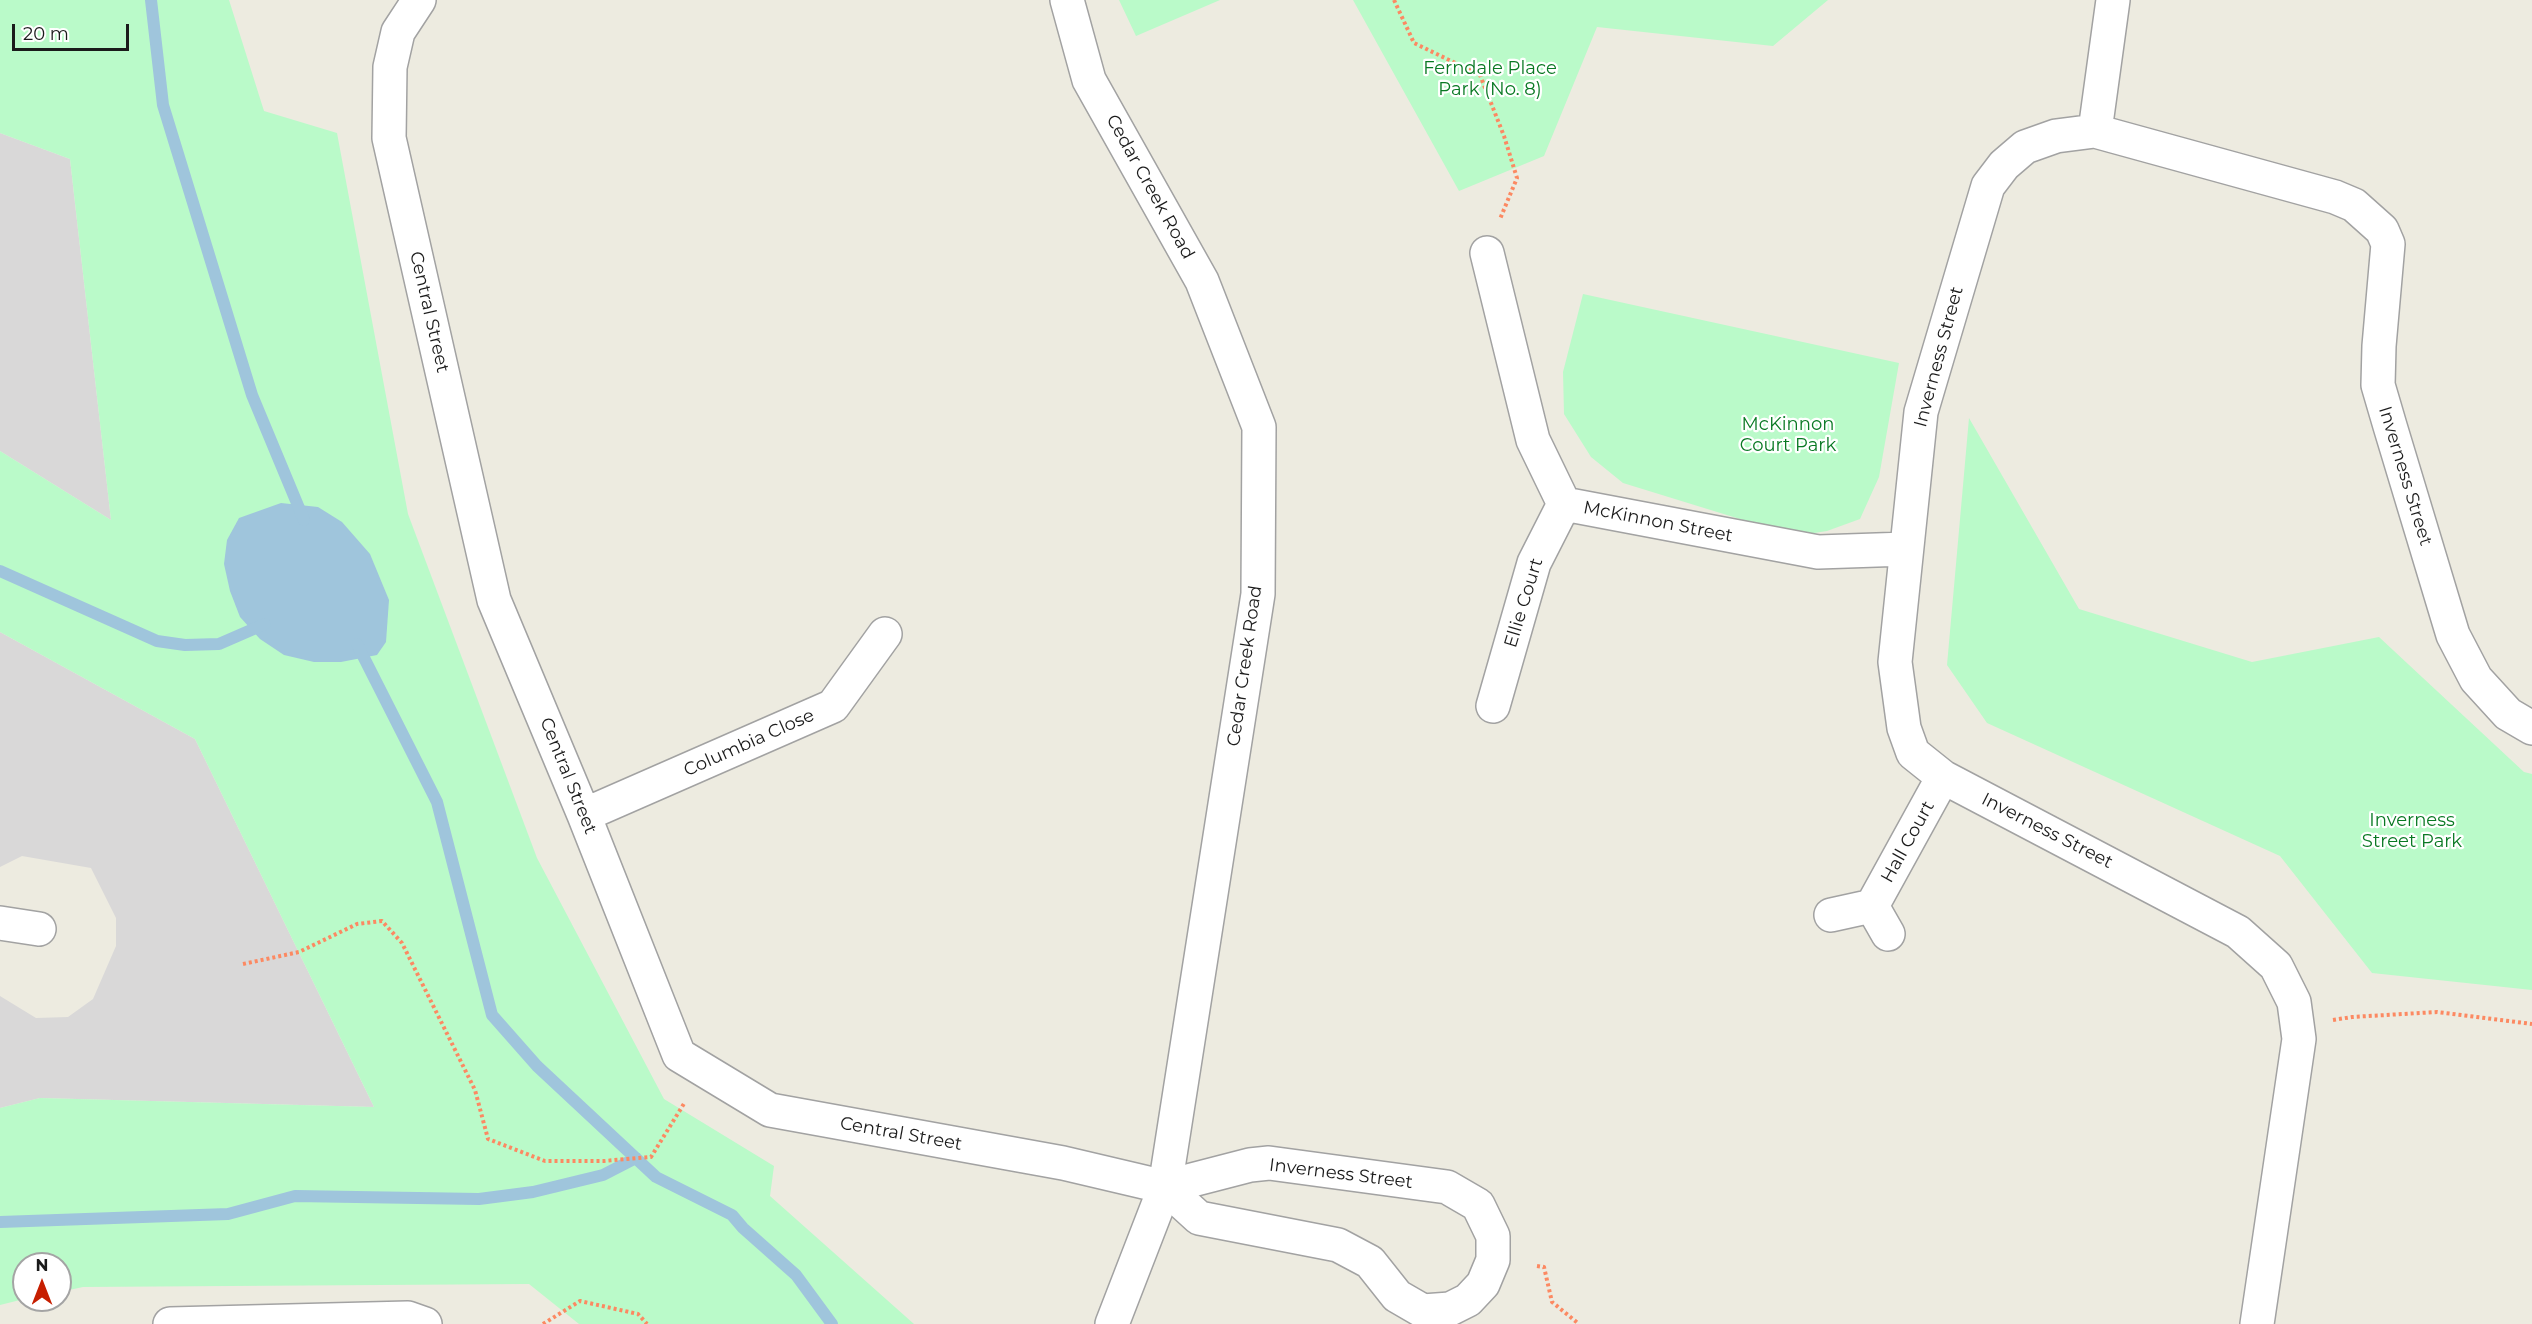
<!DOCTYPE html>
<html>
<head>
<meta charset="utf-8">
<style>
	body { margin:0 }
	#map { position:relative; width:2532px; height:1324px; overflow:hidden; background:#edebe0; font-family:Montserrat,sans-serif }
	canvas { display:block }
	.north { position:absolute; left:12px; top:1252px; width:60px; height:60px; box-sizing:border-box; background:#fff; border:2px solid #a4a4a4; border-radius:50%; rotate:0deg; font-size:16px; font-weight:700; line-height:24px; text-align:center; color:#1b1b1b }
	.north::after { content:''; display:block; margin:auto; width:21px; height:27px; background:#c61e00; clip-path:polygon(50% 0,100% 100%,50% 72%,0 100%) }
	.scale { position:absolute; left:12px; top:24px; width:117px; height:27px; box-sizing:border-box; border:3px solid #1b1b1b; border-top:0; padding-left:8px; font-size:18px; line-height:21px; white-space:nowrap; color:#1b1b1b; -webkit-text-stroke:4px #fff; paint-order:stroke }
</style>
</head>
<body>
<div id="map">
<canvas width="2532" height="1324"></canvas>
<div class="north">N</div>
<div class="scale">20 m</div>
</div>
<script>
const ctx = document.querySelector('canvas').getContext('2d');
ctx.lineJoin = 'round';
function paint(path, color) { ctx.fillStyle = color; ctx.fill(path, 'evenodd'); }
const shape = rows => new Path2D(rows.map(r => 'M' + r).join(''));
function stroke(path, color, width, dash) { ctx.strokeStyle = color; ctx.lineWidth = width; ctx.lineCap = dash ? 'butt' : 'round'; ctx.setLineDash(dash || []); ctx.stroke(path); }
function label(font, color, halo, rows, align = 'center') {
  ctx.font = font + ' Montserrat,sans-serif'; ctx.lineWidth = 4.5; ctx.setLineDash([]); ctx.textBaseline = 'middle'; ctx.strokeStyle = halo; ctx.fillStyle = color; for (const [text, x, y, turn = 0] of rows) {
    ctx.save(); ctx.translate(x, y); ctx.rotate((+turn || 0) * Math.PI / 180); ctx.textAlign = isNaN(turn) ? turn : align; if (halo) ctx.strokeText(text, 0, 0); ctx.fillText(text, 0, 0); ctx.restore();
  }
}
const residential = shape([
	[0,133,70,159,111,520,0,451],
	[0,632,195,739,374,1107,40,1098,0,1108,0,996,36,1018,68,1017,93,999,116,946,116,918,91,868,22,856,0,867]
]);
const park = shape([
	[0,0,229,0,264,111,337,133,408,514,537,858,664,1099,774,1166,770,1196,914,1324,579,1324,529,1284,83,1287,60,1292,60,1264,24,1264,24,1299,0,1305,0,1108,40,1098,374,1107,195,739,0,632,0,451,111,520,70,159,0,133],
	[1119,0,1220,0,1136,36],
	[1353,0,1828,0,1773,46,1597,27,1544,156,1459,191],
	[1583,294,1899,363,1879,477,1860,519,1827,531,1795,536,1623,483,1591,457,1564,414,1563,372],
	[1969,418,2079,609,2252,662,2379,637,2524,772,2532,774,2532,990,2372,973,2280,856,1987,723,1947,665]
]);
const water = shape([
	[281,503,318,507,342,522,370,554,389,600,386,642,377,655,341,662,314,662,284,655,260,639,240,617,230,591,224,564,227,540,239,518]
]);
const stream = shape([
	[151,0,163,105,252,395,304,520],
	[0,571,157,641,185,645,219,644,265,624],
	[357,644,437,802,492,1015,537,1066,656,1177,732,1215,743,1228,796,1275,832,1324],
	[0,1222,228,1214,295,1196,479,1199,533,1192,603,1175,636,1158]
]);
const path = shape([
	[1394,0,1414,43,1480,75,1504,136,1517,178,1500,219],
	[243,964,299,952,357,924,382,921,402,943,475,1090,488,1139,545,1161,604,1161,651,1157,685,1102],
	[2333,1020,2352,1017,2437,1012,2532,1024],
	[1537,1266,1544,1267,1552,1302,1579,1324],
	[543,1324,580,1301,638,1314,647,1324]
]);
const minor = shape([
	[419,0,398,32,390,67,389,138,494,600,584,815,679,1055,770,1110,1063,1163,1165,1187,1250,1165,1269,1163,1447,1187,1478,1205,1493,1236,1493,1260,1483,1284,1468,1300,1450,1309,1423,1311,1397,1296,1370,1262,1338,1245,1199,1218,1165,1187],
	[2095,131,2113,0],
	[1487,253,1533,440,1564,504,1818,552,1906,549],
	[1493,706,1534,563,1564,504],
	[584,815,833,706,885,634],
	[1872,906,1888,934],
	[1831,915,1872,906,1943,777],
	[0,923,39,929],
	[170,1324,408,1318,425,1324],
	[2257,1324,2299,1039,2294,1002,2276,966,2238,932,1943,777,1913,753,1904,728,1895,662,1921,412,1988,186,2004,165,2025,147,2056,136,2095,131,2335,197,2354,205,2382,230,2388,244,2379,346,2378,385,2390,426,2453,635,2476,679,2508,714,2532,728]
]);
const tertiary = shape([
	[1067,0,1089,80,1202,281,1259,427,1258,594,1165,1187,1112,1324]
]);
const parkNames = [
	["Ferndale Place",1490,69],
	["Park (No. 8)",1490,90],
	["McKinnon",1788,425],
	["Court Park",1788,446],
	["Inverness",2412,821],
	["Street Park",2412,842]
];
const streetNames = [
	["Cedar Creek Road",1150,187,61],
	["Central Street",429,312,77],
	["Inverness Street",1939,357,-75],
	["Inverness Street",2405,476,73],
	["McKinnon Street",1658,522,11],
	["Ellie Court",1524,603,-73],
	["Cedar Creek Road",1245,666,-82],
	["Columbia Close",749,743,-24],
	["Central Street",568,776,68],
	["Inverness Street",2047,831,27],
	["Hall Court",1908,842,-61],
	["Central Street",901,1134,10],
	["Inverness Street",1341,1174,7]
];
paint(residential, '#d9d8d8');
paint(park, '#bafac9');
paint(water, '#9fc5dc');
stroke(stream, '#9fc5dc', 12);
stroke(minor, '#a2a2a2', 36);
stroke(tertiary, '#a2a2a2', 36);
stroke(path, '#fc8962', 4, [3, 3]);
stroke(minor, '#fff', 33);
stroke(tertiary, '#fff', 33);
label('18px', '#097923', '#fff', parkNames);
label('18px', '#1b1b1b', '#fff', streetNames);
</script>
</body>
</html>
